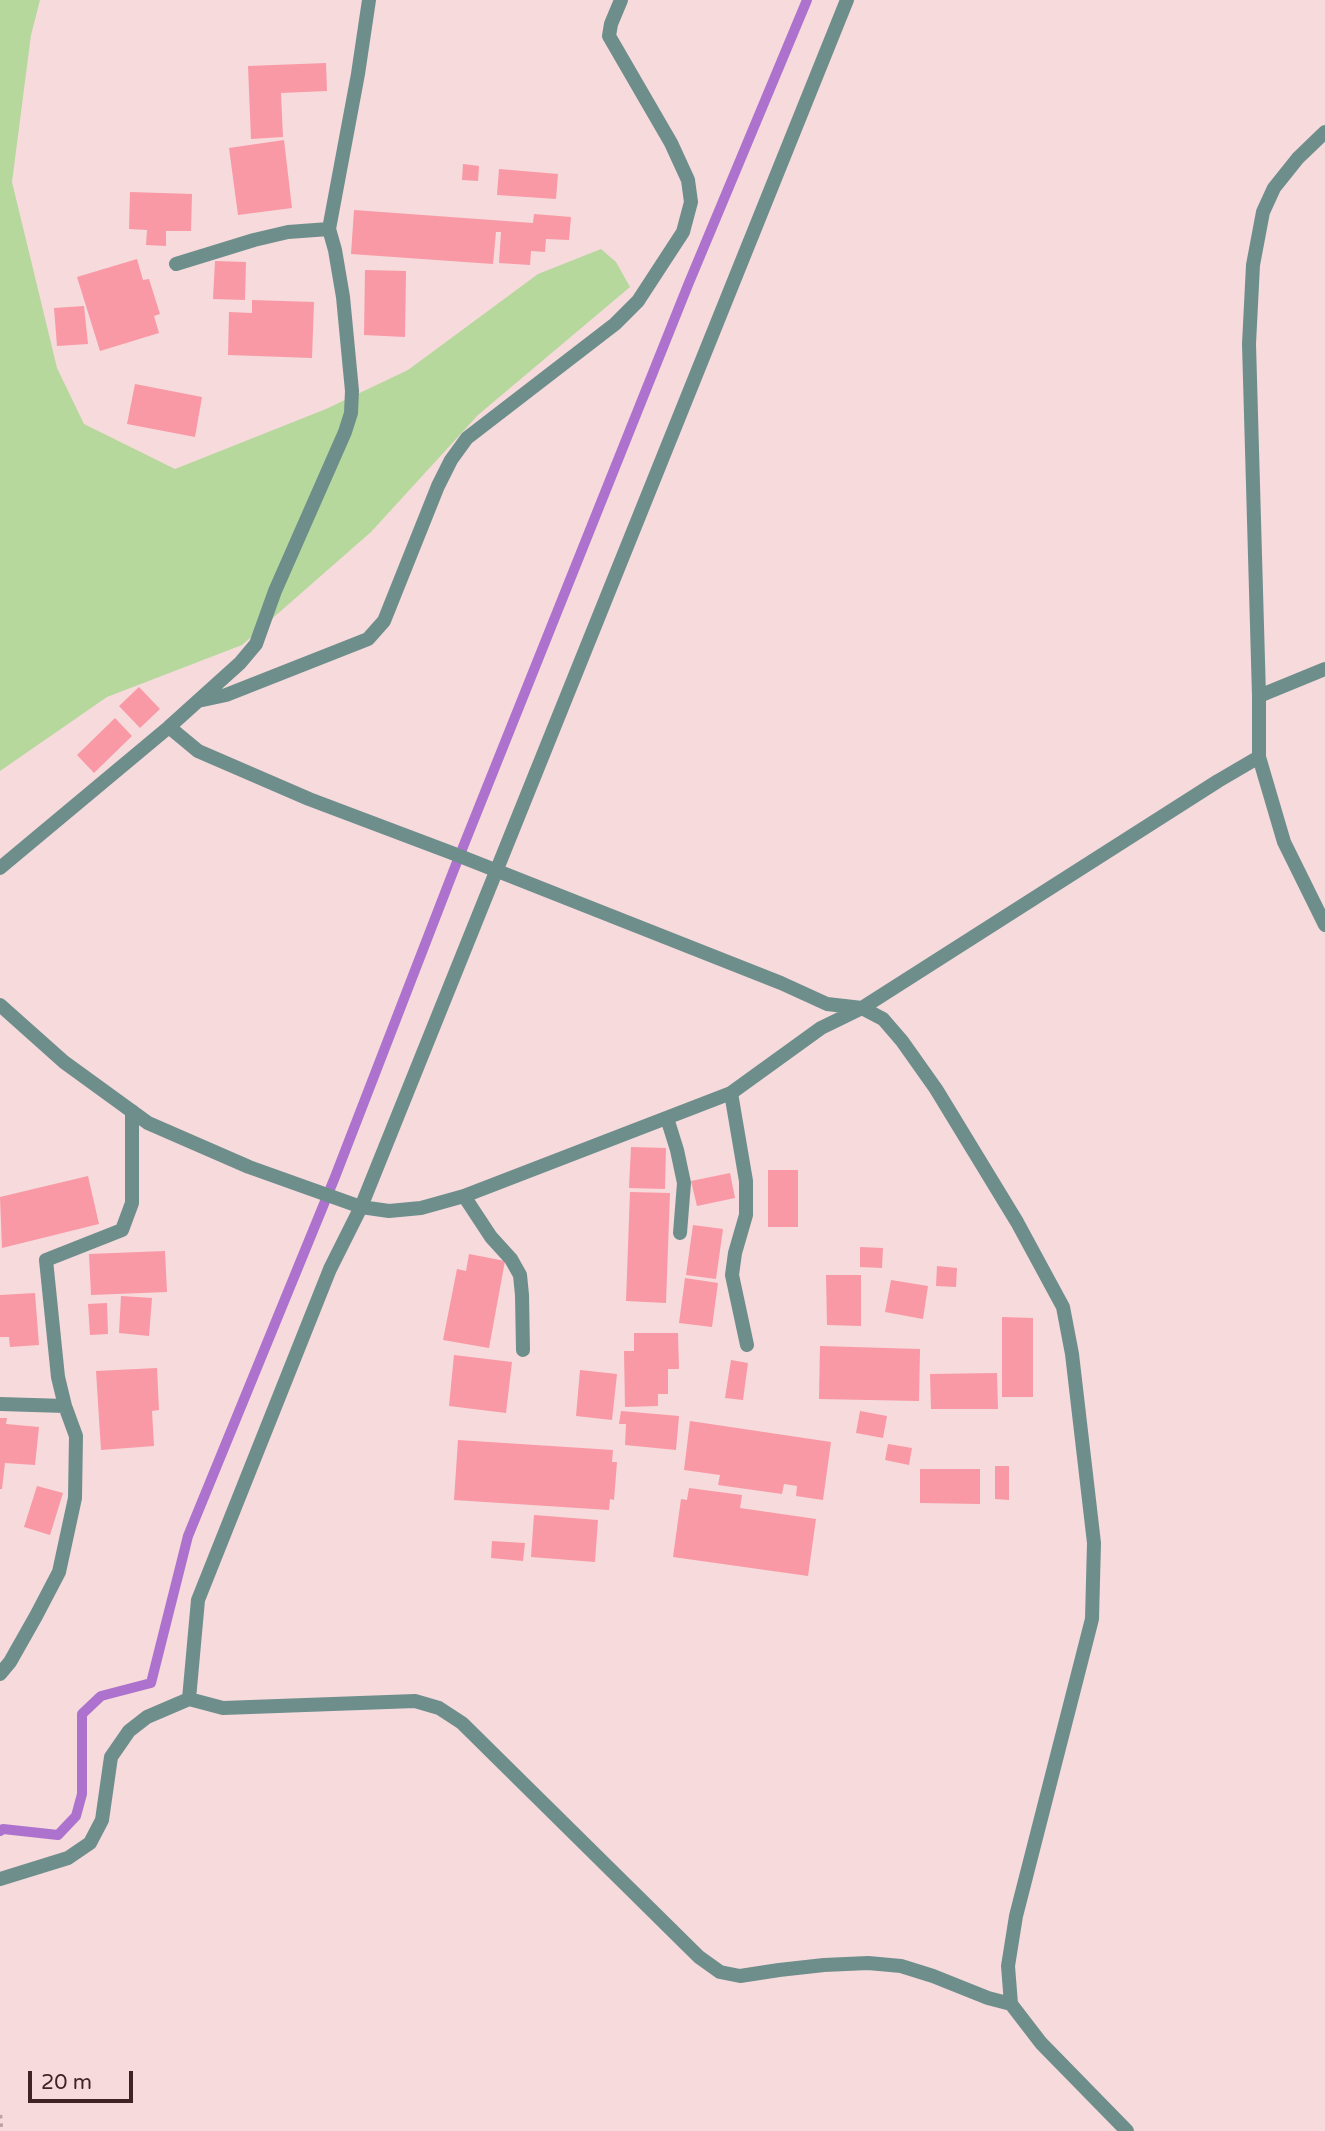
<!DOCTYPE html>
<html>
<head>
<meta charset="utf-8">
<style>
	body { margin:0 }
	#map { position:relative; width:1325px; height:2131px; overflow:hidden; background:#f6dadc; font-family:"Varela Round",sans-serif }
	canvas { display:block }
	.scale { position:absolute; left:28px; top:2071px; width:105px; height:32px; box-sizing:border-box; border:4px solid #3e2427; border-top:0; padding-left:9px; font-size:21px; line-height:24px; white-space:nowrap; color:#3e2427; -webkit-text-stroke:5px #f6dadc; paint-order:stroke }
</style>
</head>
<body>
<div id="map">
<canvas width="1325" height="2131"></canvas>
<div class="scale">20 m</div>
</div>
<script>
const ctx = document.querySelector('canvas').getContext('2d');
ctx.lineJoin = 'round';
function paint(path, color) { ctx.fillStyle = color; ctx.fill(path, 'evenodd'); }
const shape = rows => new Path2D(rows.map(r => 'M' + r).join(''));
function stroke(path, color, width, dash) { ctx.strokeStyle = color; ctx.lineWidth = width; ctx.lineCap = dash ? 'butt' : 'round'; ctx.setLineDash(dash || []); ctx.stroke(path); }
const green = shape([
	[0,0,40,0,31,35,12,182,57,368,84,424,175,469,326,409,408,370,538,274,601,249,616,262,630,287,478,415,371,532,242,645,107,697,0,771]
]);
const stream = shape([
	[0,1831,3,1829,58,1835,76,1816,82,1794,82,1714,101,1696,151,1683,188,1536,335,1177,453,872,688,285,807,0]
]);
const building = shape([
	[326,63,327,91,281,93,283,137,251,139,248,66],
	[284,140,292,208,238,215,229,148],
	[463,164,479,166,478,181,462,180],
	[499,169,558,174,556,199,497,195],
	[130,192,192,194,191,231,166,231,166,246,146,245,147,230,129,229],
	[354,210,533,223,534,214,571,217,569,240,546,239,545,252,531,251,530,265,499,263,501,232,496,232,493,264,351,254],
	[137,259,143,280,149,279,160,314,154,316,159,333,100,351,77,277],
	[215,261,246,262,245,300,213,299],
	[365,270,406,271,405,337,364,335],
	[252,300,314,302,312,358,228,355,229,312,252,313],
	[84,306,88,344,57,346,54,308],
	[135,384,202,397,195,437,127,424],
	[139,687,160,709,140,728,119,706],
	[115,718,132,736,94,773,77,755],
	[631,1147,666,1148,665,1189,629,1188],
	[768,1170,798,1170,798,1227,768,1227],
	[730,1173,735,1198,697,1206,691,1181],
	[88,1176,99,1224,2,1248,0,1197],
	[630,1192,670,1193,666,1303,626,1301],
	[693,1225,723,1229,716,1279,686,1275],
	[860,1247,883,1248,882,1268,860,1267],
	[165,1251,167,1292,91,1295,89,1254],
	[469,1254,505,1261,489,1348,443,1340,457,1269,466,1271],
	[937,1266,957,1268,956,1287,936,1286],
	[826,1275,861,1275,861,1326,827,1325],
	[685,1278,718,1283,712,1327,679,1323],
	[891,1280,928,1286,923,1319,885,1312],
	[35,1293,39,1345,10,1347,9,1337,0,1337,0,1295],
	[121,1296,152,1298,149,1336,119,1333],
	[107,1303,108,1334,90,1335,88,1304],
	[1002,1317,1033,1318,1033,1397,1002,1397],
	[634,1333,678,1333,679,1369,668,1369,668,1394,658,1394,658,1406,625,1407,624,1351,634,1351],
	[820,1346,920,1349,919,1401,819,1399],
	[454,1355,512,1362,506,1413,449,1406],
	[731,1360,748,1363,743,1400,725,1398],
	[157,1368,159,1410,152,1411,154,1446,101,1450,96,1371],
	[580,1370,617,1374,612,1420,576,1416],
	[997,1373,998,1409,931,1409,930,1374],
	[621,1411,679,1416,676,1450,625,1445,626,1424,619,1424],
	[860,1411,887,1416,883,1438,856,1433],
	[0,1418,7,1418,6,1424,39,1427,35,1465,5,1463,2,1489,0,1489],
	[690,1421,831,1442,823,1500,796,1496,797,1486,784,1484,782,1494,718,1485,720,1475,684,1470],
	[458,1440,613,1450,612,1462,617,1462,614,1500,610,1499,609,1510,454,1500],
	[888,1444,912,1448,909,1465,885,1460],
	[995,1466,1009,1466,1009,1500,995,1499],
	[920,1469,980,1469,980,1504,920,1503],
	[37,1486,63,1493,50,1535,24,1527],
	[689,1488,742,1495,740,1508,816,1519,808,1576,673,1557,681,1499,687,1500],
	[534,1515,598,1520,595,1562,531,1557],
	[492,1541,525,1543,523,1561,491,1558]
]);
const path = shape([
	[0,2115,1,2131]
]);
const street = shape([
	[1325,132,1298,158,1274,188,1263,212,1253,265,1249,344,1259,696,1259,757,1284,842,1325,925],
	[176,264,254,240,288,232,329,229],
	[1259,696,1325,669],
	[198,701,226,695,368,639,384,621,438,486,451,460,467,438,615,324,638,301,683,232,691,202,688,180,671,143,609,36,611,24,621,0],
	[169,727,240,663,256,644,275,591,345,432,351,413,352,391,343,297,335,250,329,229,358,74,369,0],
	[0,868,169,727,198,751,309,799,452,853,781,983,827,1004,862,1008,883,1019,902,1041,936,1089,1017,1222,1063,1307,1072,1354,1094,1543,1092,1619,1016,1916,1008,1966,1011,2004,1041,2043,1127,2131],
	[0,1005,64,1062,148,1123,249,1167,361,1207,389,1211,421,1208,464,1196,731,1093,821,1028,862,1008,1218,781,1259,757],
	[731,1093,746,1181,746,1215,735,1253,732,1275,747,1345],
	[667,1118,677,1150,684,1183,680,1233],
	[464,1196,491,1237,511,1259,520,1275,522,1295,523,1350],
	[0,1404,65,1406],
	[0,1674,10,1662,36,1616,59,1572,75,1498,76,1436,65,1406,58,1377,46,1260,122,1230,132,1203,132,1111],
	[189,1699,198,1600,330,1269,361,1207,847,0],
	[0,1879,68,1858,90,1843,102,1820,111,1757,129,1731,147,1717,189,1699,223,1708,415,1701,439,1708,462,1723,699,1957,720,1972,740,1976,779,1970,824,1965,868,1963,901,1966,933,1976,988,1998,1011,2004]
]);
paint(green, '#b6d89d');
stroke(stream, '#ad72ce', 10);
paint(building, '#f999a5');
stroke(path, '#bca0a3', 4.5, [3.5, 5]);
stroke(street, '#6e8e8c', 14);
</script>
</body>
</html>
